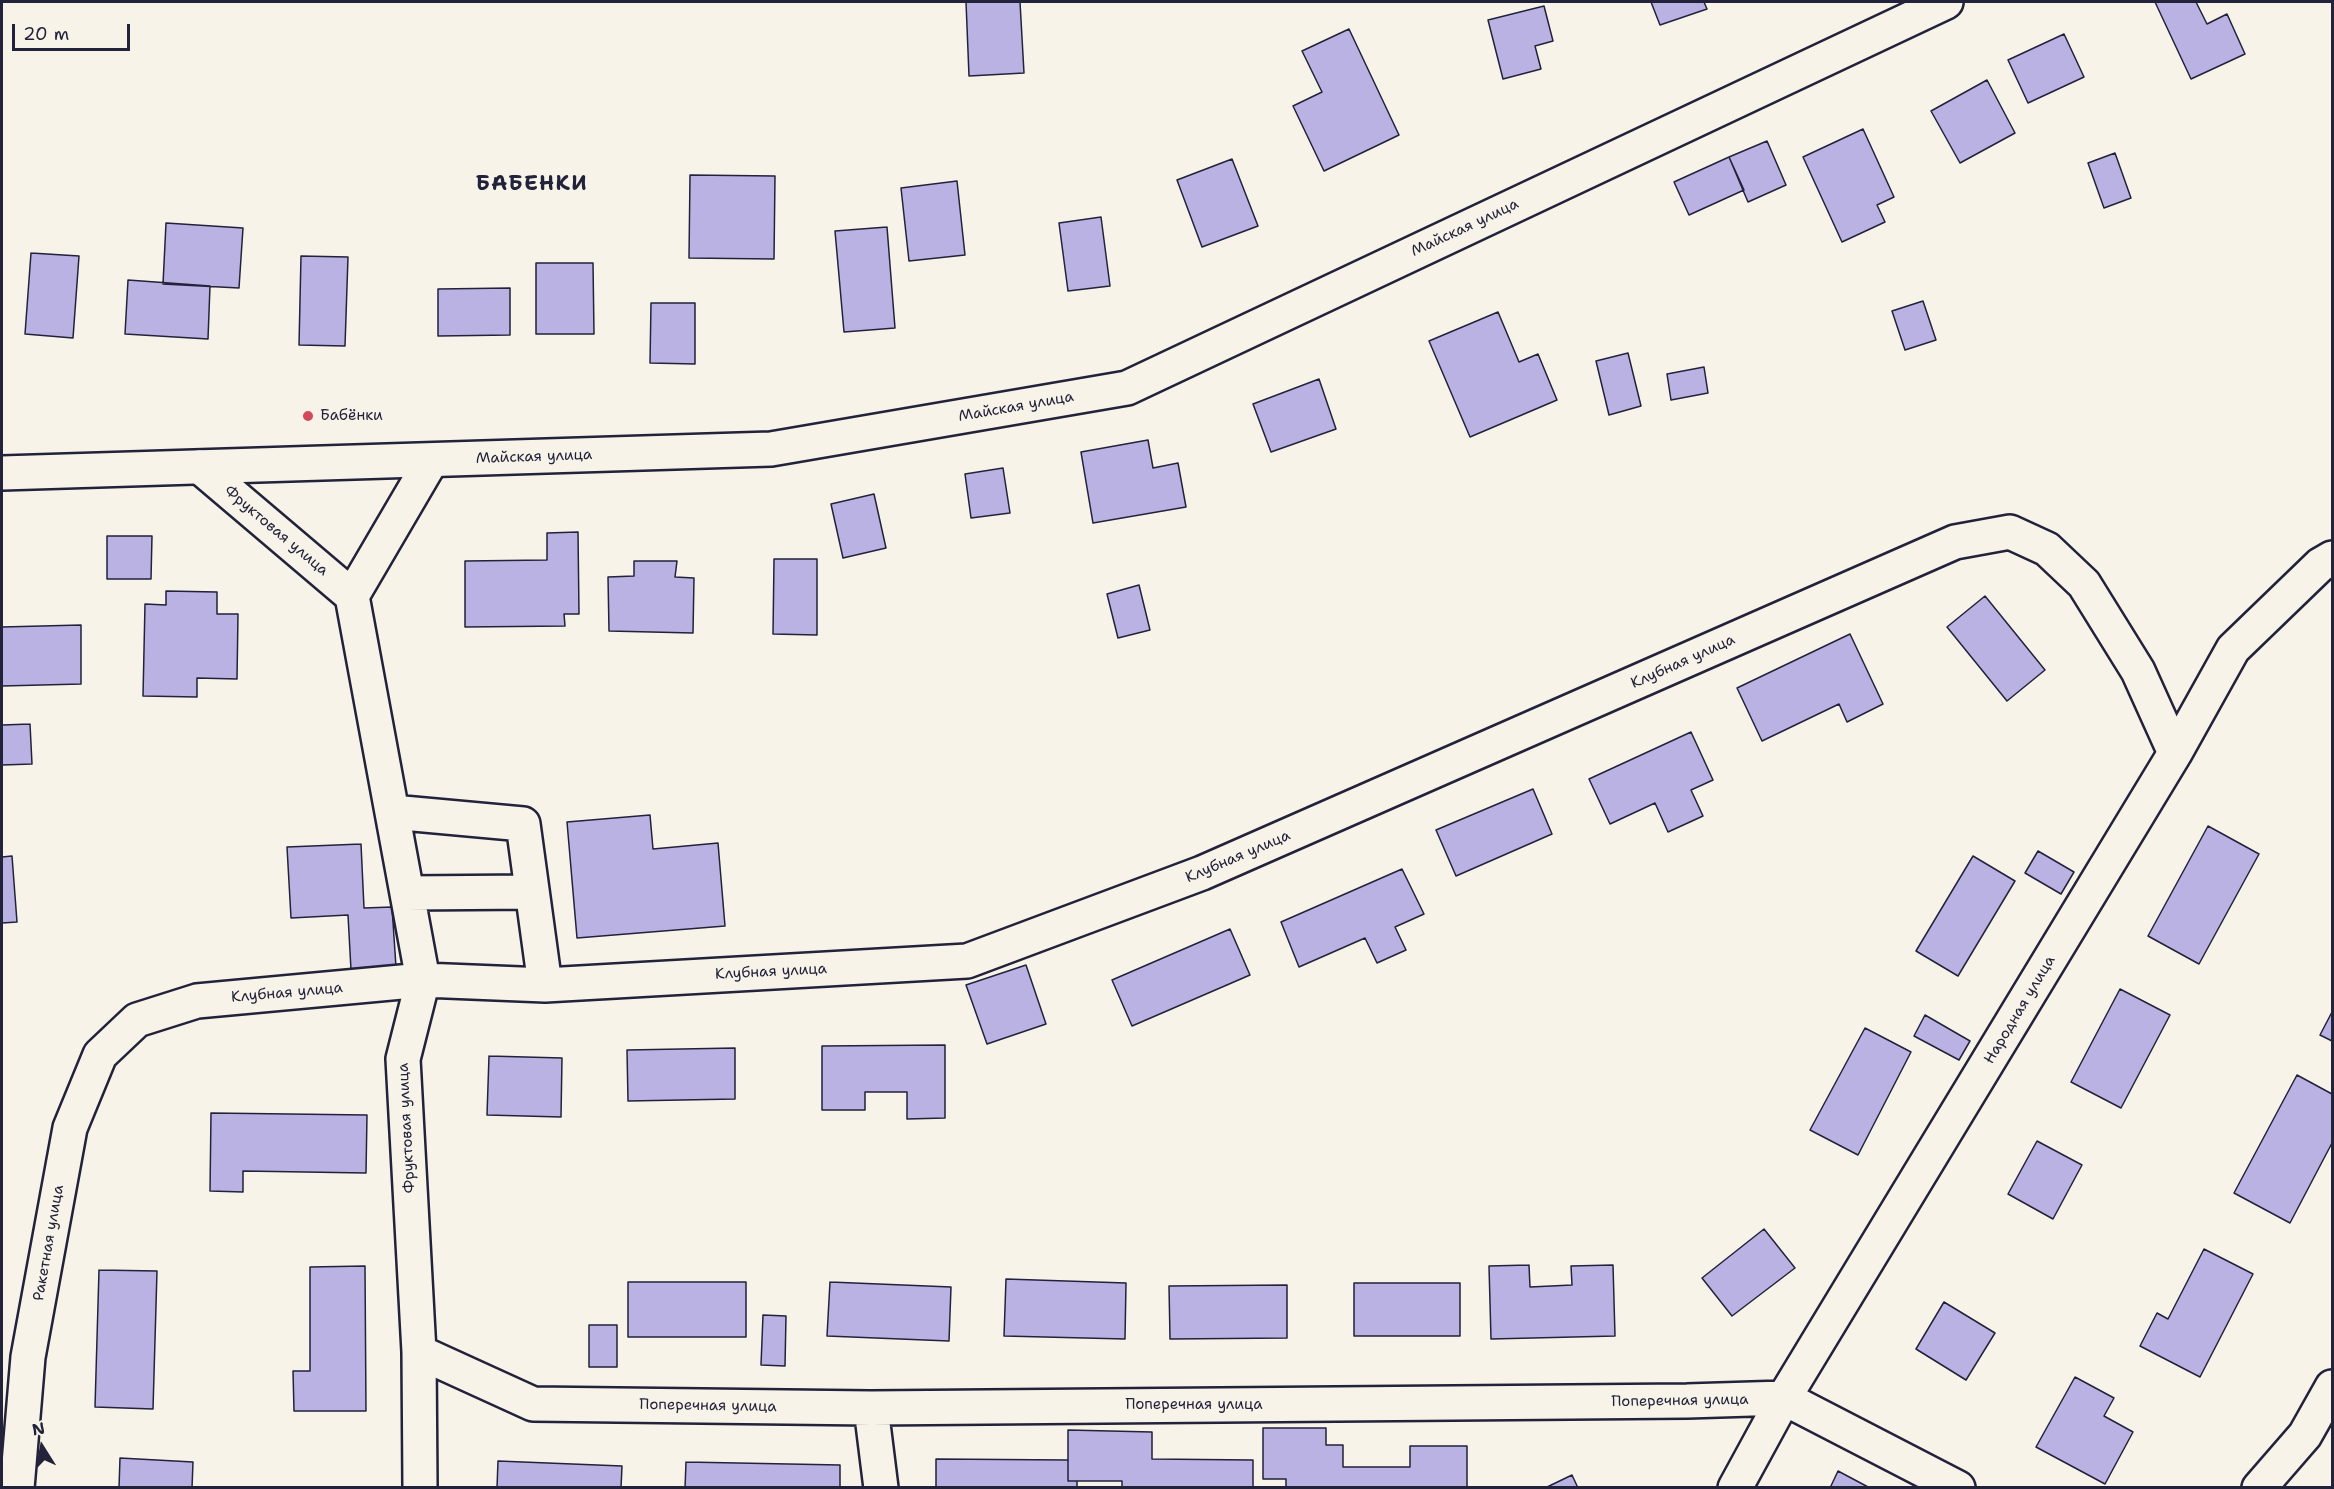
<!DOCTYPE html>
<html>
<head>
<meta charset="utf-8">
<style>
	body { margin:0 }
	#map { position:relative; width:2334px; height:1489px; overflow:hidden; background:#f7f3e8; font-family:"Shantell Sans",sans-serif }
	canvas { display:block }
	.frame { position:absolute; inset:0; border:3px solid #22223b; pointer-events:none }
	.north { position:absolute; left:12px; top:1417px; width:60px; height:60px; -webkit-text-stroke:4px #f7f3e8; paint-order:stroke; rotate:349deg; font-size:16px; font-weight:700; line-height:24px; text-align:center; color:#22223b }
	.north::after { content:''; display:block; margin:auto; width:21px; height:27px; background:#22223b; clip-path:polygon(50% 0,100% 100%,50% 72%,0 100%) }
	.scale { position:absolute; left:12px; top:24px; width:118px; height:27px; box-sizing:border-box; border:3px solid #22223b; border-top:0; padding-left:8px; font-size:18px; line-height:21px; white-space:nowrap; color:#22223b; -webkit-text-stroke:4px #f7f3e8; paint-order:stroke }
</style>
</head>
<body>
<div id="map">
<canvas width="2334" height="1489"></canvas>
<div class="frame"></div>
<div class="north">N</div>
<div class="scale">20 m</div>
</div>
<script>
const ctx = document.querySelector('canvas').getContext('2d');
ctx.lineJoin = 'round';
function paint(path, color) { ctx.fillStyle = color; ctx.fill(path, 'evenodd'); }
const shape = rows => new Path2D(rows.map(r => 'M' + r).join(''));
function stroke(path, color, width, dash) { ctx.strokeStyle = color; ctx.lineWidth = width; ctx.lineCap = dash ? 'butt' : 'round'; ctx.setLineDash(dash || []); ctx.stroke(path); }
function label(font, color, halo, rows, align = 'center') {
  ctx.font = font + ' "Shantell Sans",sans-serif'; ctx.lineWidth = 6; ctx.setLineDash([]); ctx.textBaseline = 'middle'; ctx.strokeStyle = halo; ctx.fillStyle = color; for (const [text, x, y, turn = 0] of rows) {
    ctx.save(); ctx.translate(x, y); ctx.rotate((+turn || 0) * Math.PI / 180); ctx.textAlign = isNaN(turn) ? turn : align; if (halo) ctx.strokeText(text, 0, 0); ctx.fillText(text, 0, 0); ctx.restore();
  }
}
const building = shape([
	[966,2,1020,2,1024,73,969,76,966,2],
	[1651,2,1704,2,1707,9,1660,25,1651,2],
	[2155,2,2196,2,2207,24,2227,14,2245,54,2191,79,2155,2],
	[1544,6,1553,41,1535,46,1541,69,1503,79,1488,20,1544,6],
	[1349,29,1399,135,1324,171,1293,106,1322,92,1302,51,1349,29],
	[2064,34,2084,77,2028,103,2008,60,2064,34],
	[1987,80,2015,133,1960,163,1931,111,1987,80],
	[1863,129,1894,197,1877,205,1885,222,1842,242,1803,157,1863,129],
	[1767,141,1786,185,1748,202,1729,157,1767,141],
	[2115,153,2131,198,2104,208,2088,163,2115,153],
	[1729,157,1744,190,1689,215,1674,182,1729,157],
	[1232,159,1258,226,1202,247,1177,180,1232,159],
	[690,175,775,176,774,259,689,258,690,175],
	[957,181,965,255,909,261,901,188,957,181],
	[1101,217,1110,286,1068,291,1059,223,1101,217],
	[166,223,243,228,239,288,163,284,166,223],
	[887,227,895,328,844,332,835,231,887,227],
	[31,253,79,256,73,338,25,334,31,253],
	[301,256,348,257,345,346,299,345,301,256],
	[536,263,593,263,594,334,536,334,536,263],
	[128,280,210,286,208,339,125,334,128,280],
	[510,288,510,335,438,336,438,289,510,288],
	[1923,301,1936,340,1905,350,1892,311,1923,301],
	[651,303,695,303,695,364,650,363,651,303],
	[1498,312,1519,362,1538,354,1557,400,1470,437,1429,341,1498,312],
	[1628,353,1641,406,1609,415,1596,361,1628,353],
	[1704,367,1708,393,1671,400,1667,374,1704,367],
	[1319,379,1336,429,1271,452,1253,404,1319,379],
	[1148,440,1153,468,1178,463,1186,507,1093,523,1081,452,1148,440],
	[1003,468,1010,513,971,518,965,474,1003,468],
	[874,494,886,548,843,558,831,504,874,494],
	[578,532,579,614,564,614,565,626,465,627,465,561,547,560,547,533,578,532],
	[107,536,152,536,151,579,107,579,107,536],
	[774,559,817,559,817,635,773,634,774,559],
	[634,561,677,561,675,577,694,578,693,633,609,631,608,577,634,576,634,561],
	[1139,585,1150,630,1118,638,1107,594,1139,585],
	[166,591,217,592,217,614,238,614,237,679,197,678,197,697,143,696,145,604,166,605,166,591],
	[1985,596,2045,670,2007,701,1947,627,1985,596],
	[81,625,81,684,2,686,2,627,81,625],
	[1850,634,1883,704,1847,722,1839,704,1762,741,1737,688,1850,634],
	[30,724,32,764,2,765,2,725,30,724],
	[1691,732,1713,780,1691,790,1703,816,1668,832,1655,803,1610,824,1589,779,1691,732],
	[1533,789,1552,834,1456,876,1436,830,1533,789],
	[650,815,653,849,718,843,725,926,577,938,567,822,650,815],
	[2208,826,2259,854,2199,964,2148,936,2208,826],
	[361,844,364,908,392,907,396,967,351,970,348,915,291,918,287,847,361,844],
	[2038,851,2074,872,2061,894,2025,873,2038,851],
	[12,856,17,922,2,923,2,857,12,856],
	[1973,856,2015,881,1958,976,1916,951,1973,856],
	[1402,869,1424,914,1395,927,1406,950,1377,963,1365,938,1299,967,1281,922,1402,869],
	[1230,929,1250,975,1132,1026,1112,980,1230,929],
	[1026,965,1046,1024,987,1044,966,985,1026,965],
	[2120,989,2170,1015,2121,1108,2071,1082,2120,989],
	[2332,1012,2332,1041,2320,1035,2332,1012],
	[1925,1015,1970,1041,1959,1060,1914,1036,1925,1015],
	[1865,1028,1911,1052,1858,1155,1810,1130,1865,1028],
	[945,1045,945,1118,907,1119,907,1092,865,1092,865,1110,822,1110,822,1046,945,1045],
	[735,1048,735,1099,628,1101,627,1050,735,1048],
	[489,1056,562,1058,561,1117,487,1115,489,1056],
	[2297,1075,2332,1094,2332,1143,2290,1223,2234,1193,2297,1075],
	[211,1113,367,1115,366,1173,243,1171,243,1192,210,1191,211,1113],
	[2037,1141,2082,1165,2053,1219,2008,1194,2037,1141],
	[1764,1229,1795,1268,1732,1316,1702,1278,1764,1229],
	[2204,1249,2253,1274,2200,1377,2140,1346,2157,1313,2168,1319,2204,1249],
	[1529,1265,1530,1287,1572,1285,1571,1266,1613,1265,1615,1336,1491,1339,1489,1266,1529,1265],
	[365,1266,366,1411,294,1411,293,1371,310,1371,310,1267,365,1266],
	[99,1270,157,1271,153,1409,95,1407,99,1270],
	[1006,1279,1126,1283,1125,1339,1004,1336,1006,1279],
	[628,1282,746,1282,746,1337,628,1337,628,1282],
	[830,1282,951,1287,949,1341,827,1336,830,1282],
	[1354,1283,1460,1283,1460,1336,1354,1336,1354,1283],
	[1287,1285,1287,1338,1170,1339,1169,1286,1287,1285],
	[1944,1302,1995,1333,1966,1380,1916,1349,1944,1302],
	[763,1315,786,1316,785,1366,761,1365,763,1315],
	[589,1325,617,1325,617,1367,589,1367,589,1325],
	[2075,1377,2114,1398,2104,1416,2133,1432,2105,1484,2036,1447,2075,1377],
	[1263,1428,1326,1428,1326,1445,1343,1445,1343,1467,1410,1467,1410,1446,1467,1446,1467,1488,1286,1488,1286,1479,1263,1479,1263,1428],
	[1068,1430,1152,1432,1152,1459,1253,1460,1253,1488,1122,1488,1122,1481,1068,1481,1068,1430],
	[120,1458,193,1462,192,1488,119,1488,120,1458],
	[936,1459,1068,1460,1068,1481,1077,1481,1077,1488,936,1488,936,1459],
	[498,1461,622,1466,621,1488,497,1488,498,1461],
	[686,1462,840,1465,840,1488,685,1488,686,1462],
	[1838,1471,1870,1488,1830,1488,1838,1471],
	[1572,1475,1578,1488,1545,1488,1572,1475]
]);
const street = shape([
	[200,467,352,596,423,980,403,1059,419,1352,420,1488],
	[352,596,431,461],
	[392,812,523,824,545,985],
	[407,893,532,892],
	[419,1352,533,1404,871,1408,1687,1401,1784,1398,1958,1488],
	[871,1408,881,1488],
	[17,1488,28,1357,70,1128,100,1055,137,1020,197,1001,423,980,545,985,967,961,1202,873,1955,542,2010,532,2047,549,2084,584,2138,671,2175,753],
	[1735,1488,1784,1398,2175,753,2233,649,2320,565,2332,558],
	[2259,1488,2305,1435,2332,1387]
]);
const secondary = shape([
	[2,473,771,449,1127,388,1946,2]
]);
const markers = [
	[308,416,6,"#d1495b"]
];
const streetNames = [
	["Майская улица",1465,228,-25],
	["Майская улица",1016,407,-10],
	["Майская улица",534,457,-2],
	["Фруктовая улица",276,531,40],
	["Клубная улица",1683,662,-24],
	["Клубная улица",1238,857,-23],
	["Клубная улица",771,972,-3],
	["Клубная улица",287,993,-5],
	["Народная улица",2020,1010,-59],
	["Фруктовая улица",407,1128,-93],
	["Ракетная улица",49,1243,-80],
	["Поперечная улица",1680,1401,-1],
	["Поперечная улица",1194,1405],
	["Поперечная улица",708,1406,1]
];
const poiNames = [
	["Бабёнки",320,416]
];
const districtNames = [
	["БАБЕНКИ",532,185]
];
paint(building, '#b9b2e3');
stroke(building, '#22223b', 1.5);
stroke(street, '#22223b', 38);
stroke(secondary, '#22223b', 38);
stroke(street, '#f7f3e8', 33);
stroke(secondary, '#f7f3e8', 33);
for (const [x, y, r, color] of markers) { const dot = new Path2D(); dot.arc(x, y, r, 0, 2 * Math.PI); ctx.fillStyle = color; ctx.fill(dot); stroke(dot, '#f7f3e8', 2); }
label('15px', '#22223b', '#f7f3e8', streetNames);
label('15px', '#22223b', '#f7f3e8', poiNames, 'left');
ctx.letterSpacing = '1.5px';
label('bold 21px', '#22223b', '#f7f3e8', districtNames);
ctx.letterSpacing = '0px';
</script>
</body>
</html>
